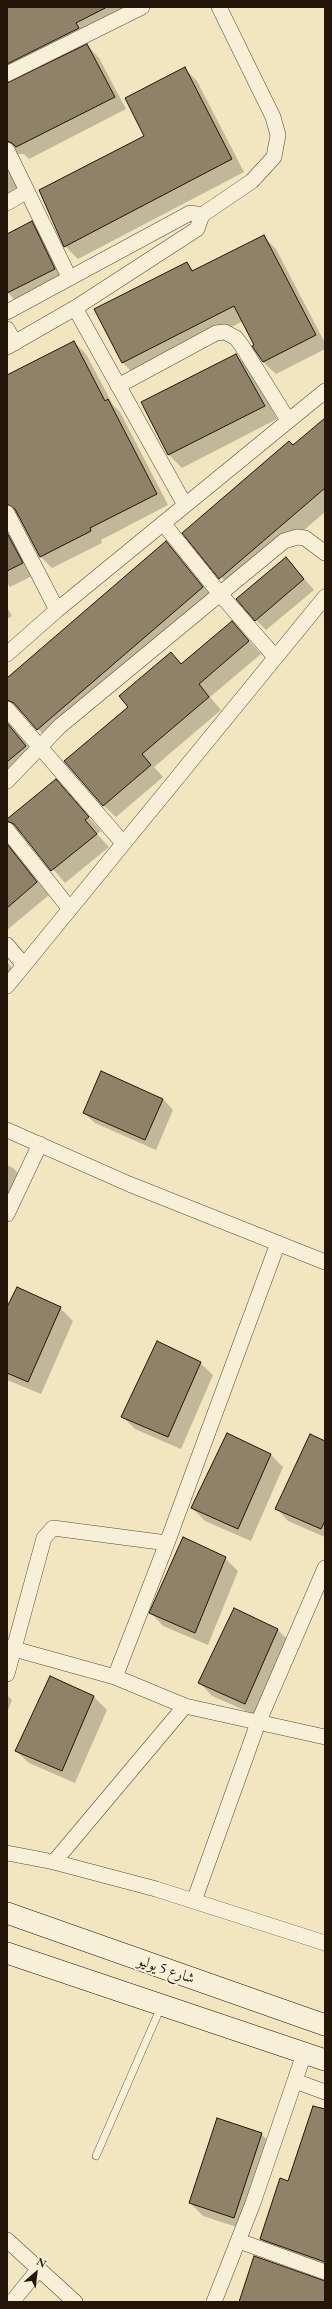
<!DOCTYPE html>
<html>
<head>
<meta charset="utf-8">
<style>
	body { margin:0 }
	#map { position:relative; width:332px; height:2309px; overflow:hidden; background:#f2e6c1; font-family:"EB Garamond",serif }
	canvas { display:block }
	.frame { position:absolute; inset:0; border:8px solid #231609; pointer-events:none }
	.north { position:absolute; left:16px; top:2253px; width:40px; height:40px; -webkit-text-stroke:3px #f7efd7; paint-order:stroke; rotate:28deg; font-size:11px; font-weight:700; line-height:16px; text-align:center; color:#231609 }
	.north::after { content:''; display:block; margin:auto; width:14px; height:18px; background:#231609; clip-path:polygon(50% 0,100% 100%,50% 72%,0 100%) }
</style>
</head>
<body>
<div id="map">
<canvas width="332" height="2309"></canvas>
<div class="frame"></div>
<div class="north">N</div>
</div>
<script>
const ctx = document.querySelector('canvas').getContext('2d');
ctx.lineJoin = 'round';
function paint(path, color) { ctx.fillStyle = color; ctx.fill(path, 'evenodd'); }
const shape = rows => new Path2D(rows.map(r => 'M' + r).join(''));
function stroke(path, color, width, dash) { ctx.strokeStyle = color; ctx.lineWidth = width; ctx.lineCap = dash ? 'butt' : 'round'; ctx.setLineDash(dash || []); ctx.stroke(path); }
function label(font, color, halo, rows, align = 'center') {
  ctx.font = font + ' "EB Garamond",Amiri,serif'; ctx.lineWidth = 4; ctx.setLineDash([]); ctx.textBaseline = 'middle'; ctx.strokeStyle = halo; ctx.fillStyle = color; for (const [text, x, y, turn = 0] of rows) {
    ctx.save(); ctx.translate(x, y); ctx.rotate((+turn || 0) * Math.PI / 180); ctx.textAlign = isNaN(turn) ? turn : align; if (halo) ctx.strokeText(text, 0, 0); ctx.fillText(text, 0, 0); ctx.restore();
  }
}
const shadow = shape([
	[7,7,148,7,15,78,9,83,87,45,99,58,126,109,29,159,24,154,15,154,24,194,7,203],
	[184,68,197,81,244,172,78,259,65,246,40,190,146,136],
	[32,223,42,233,65,280,18,303,7,292,7,235],
	[263,236,276,249,325,343,325,349,276,374,263,362,243,321,136,376,123,363,95,309,186,263,194,271],
	[74,342,86,354,113,405,120,412,168,505,101,540,102,543,52,568,40,556,20,516,14,517,34,575,10,587,7,583,7,376],
	[236,355,249,368,277,419,182,468,169,455,142,403],
	[325,420,325,512,233,591,184,533],
	[166,542,215,600,50,742,25,715,19,712,10,724,38,759,7,785,7,679],
	[286,558,314,590,266,630,256,620],
	[7,607,12,616,7,619],
	[232,622,261,654,210,697,221,710,154,767,163,777,116,817,103,805,129,707,171,653,182,664],
	[55,780,101,831,97,834,109,847,65,883,23,834,17,835,7,825,7,820],
	[7,832,12,849,49,895,7,930],
	[7,962,14,970,7,976],
	[101,1073,163,1099,173,1110,156,1150,95,1123,84,1113],
	[7,1165,13,1168,26,1181,7,1224],
	[60,1308,73,1321,41,1394,7,1380,7,1309],
	[200,1363,213,1375,181,1449,135,1429,122,1416],
	[325,1442,325,1537,288,1521,276,1508],
	[270,1454,283,1467,251,1541,205,1521,192,1508],
	[225,1558,238,1571,208,1645,163,1626,151,1613],
	[277,1629,290,1642,258,1716,212,1696,200,1683],
	[51,1677,94,1697,107,1710,75,1783,29,1763,16,1751],
	[7,1695,12,1700,7,1713],
	[325,2110,325,2269,273,2250,261,2239],
	[261,2134,274,2146,246,2230,203,2216,190,2203]
]);
const building = shape([
	[7,7,107,7,76,23,79,28,7,64,7,7],
	[87,44,115,97,16,147,12,143,7,141,7,83,87,44],
	[185,67,232,159,64,247,39,190,144,136,125,98,185,67],
	[32,221,55,269,7,293,7,234,32,221],
	[264,235,316,335,263,362,252,346,254,345,234,306,122,363,94,309,187,262,192,271,264,235],
	[74,341,105,401,108,399,157,494,90,528,91,531,40,557,15,509,7,504,7,375,74,341],
	[236,354,265,406,168,455,141,402,236,354],
	[325,418,325,488,219,579,182,533,289,441,293,445,325,418],
	[7,533,23,563,7,571,7,533],
	[166,541,203,587,37,730,14,703,7,700,7,678,166,541],
	[286,557,304,579,255,621,236,599,286,557],
	[232,621,249,641,199,684,209,697,142,754,151,765,103,806,64,761,128,707,119,696,171,652,181,664,232,621],
	[7,723,26,746,7,762,7,723],
	[56,779,89,817,85,820,97,834,51,871,14,824,7,821,7,819,56,779],
	[7,844,37,882,7,908,7,844],
	[101,1071,163,1099,145,1140,83,1113,101,1071],
	[17,1287,61,1307,28,1382,7,1373,7,1307,17,1287],
	[157,1341,201,1362,168,1437,121,1417,157,1341],
	[227,1433,271,1454,238,1529,191,1508,227,1433],
	[310,1434,325,1441,325,1521,321,1529,275,1509,310,1434],
	[183,1537,226,1557,195,1633,149,1613,183,1537],
	[234,1608,278,1629,245,1704,198,1683,234,1608],
	[50,1676,94,1696,62,1771,15,1751,50,1676],
	[313,2106,325,2109,325,2262,260,2239,280,2178,288,2181,313,2106],
	[217,2118,262,2133,234,2218,189,2203,217,2118],
	[254,2256,325,2281,325,2302,239,2302,254,2256]
]);
const lane = shape([
	[96,2156,161,2007]
]);
const street = shape([
	[7,74,142,7],
	[7,150,69,277],
	[7,203,27,191],
	[75,308,185,505],
	[7,312,190,213,202,215],
	[7,329,15,343],
	[7,347,75,308,197,229,202,215,252,181,274,157,278,135,273,117,219,7],
	[118,386,216,333,225,332,236,338,242,346,288,420],
	[7,513,57,610],
	[163,523,220,594,275,657],
	[7,654,57,610,325,391],
	[7,709,123,843],
	[7,781,60,726,284,541,297,537,305,538,325,553],
	[7,830,70,909],
	[7,945,24,965],
	[7,986,325,597],
	[7,1130,129,1184,325,1262],
	[7,1214,40,1144],
	[7,1647,115,1677,185,1706,325,1737],
	[7,1674,44,1538,53,1528,167,1543],
	[115,1677,167,1543,278,1243],
	[7,1853,54,1862,156,1889,325,1943],
	[54,1862,185,1706],
	[194,1901,258,1723,325,1568],
	[295,2081,325,2092],
	[7,2240,75,2302],
	[239,2241,325,2272],
	[12,2302,38,2270],
	[214,2302,253,2203,304,2054]
]);
const secondary = shape([
	[7,1913,325,2025],
	[7,1953,325,2060]
]);
const streetNames = [
	["شارع 5 يوليو",166,1970,19]
];
paint(shadow, '#0003');
paint(building, '#8f8269');
stroke(building, '#231609', 1);
stroke(lane, '#574a37', 8);
stroke(street, '#574a37', 16);
stroke(secondary, '#231609', 22);
stroke(lane, '#f7efd7', 7);
stroke(street, '#f7efd7', 15);
stroke(secondary, '#f7efd7', 21);
label('15px', '#231609', '#f7efd7', streetNames);
</script>
</body>
</html>
